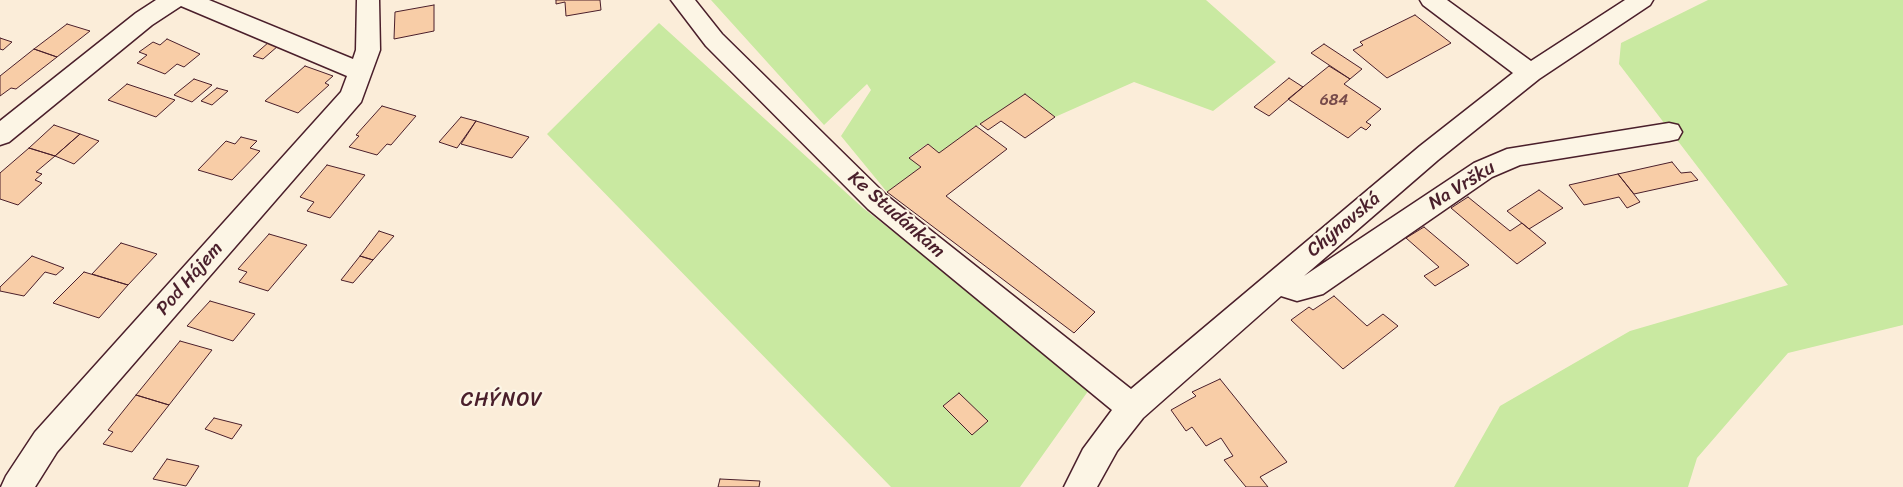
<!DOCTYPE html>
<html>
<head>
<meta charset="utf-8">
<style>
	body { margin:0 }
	canvas { display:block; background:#fbedd9 }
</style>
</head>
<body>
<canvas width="1903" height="487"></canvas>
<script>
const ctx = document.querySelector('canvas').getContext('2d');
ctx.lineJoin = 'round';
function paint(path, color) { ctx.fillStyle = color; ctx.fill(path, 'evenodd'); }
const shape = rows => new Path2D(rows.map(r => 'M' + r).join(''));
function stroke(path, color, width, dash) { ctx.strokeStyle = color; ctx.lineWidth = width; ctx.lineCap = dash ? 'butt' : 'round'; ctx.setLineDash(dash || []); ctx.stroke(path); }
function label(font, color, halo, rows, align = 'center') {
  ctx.font = font + ' Sriracha,sans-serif'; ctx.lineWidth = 4.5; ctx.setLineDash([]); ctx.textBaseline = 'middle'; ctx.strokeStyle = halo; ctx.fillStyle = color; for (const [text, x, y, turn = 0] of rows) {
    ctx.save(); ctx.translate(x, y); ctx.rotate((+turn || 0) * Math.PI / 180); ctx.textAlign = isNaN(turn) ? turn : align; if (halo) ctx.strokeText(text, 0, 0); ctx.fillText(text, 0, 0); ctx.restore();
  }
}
const green = shape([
	[711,0,1206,0,1276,62,1213,111,1134,82,1055,117,1025,94,939,153,927,144,909,157,921,167,887,192,841,136,871,90,867,84,824,125],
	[1708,0,1903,0,1903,325,1788,353,1697,458,1688,487,1454,487,1500,406,1630,331,1788,285,1619,64,1621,43],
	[659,23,863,208,1091,387,1020,487,891,487,547,134]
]);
const building = shape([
	[556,0,600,0,601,10,566,16,565,2,556,4,556,0],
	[434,5,434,31,394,39,395,12,434,5],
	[1415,15,1451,43,1387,78,1353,50,1363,45,1360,42,1415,15],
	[67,24,90,31,57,57,34,49,67,24],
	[0,38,12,42,3,50,0,49,0,38],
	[167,39,200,54,184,67,177,64,165,74,137,63,147,55,139,52,153,42,160,45,167,39],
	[269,42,278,46,263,59,253,56,269,42],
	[1324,44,1362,69,1350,79,1311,53,1324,44],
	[34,49,57,57,16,89,11,88,0,96,0,76,34,49],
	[305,66,333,76,325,83,329,85,298,113,265,101,305,66],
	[1329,66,1350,79,1344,84,1381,109,1366,122,1371,125,1366,130,1361,127,1348,138,1288,99,1329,66],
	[1289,78,1303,87,1269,116,1254,107,1289,78],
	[194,79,212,85,192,102,174,95,194,79],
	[127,84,175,100,156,117,108,100,127,84],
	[217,88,228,91,212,105,201,101,217,88],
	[1025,94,1055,117,1025,138,1001,121,988,130,980,124,1025,94],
	[382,106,416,116,391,145,387,144,377,155,349,147,359,136,356,135,382,106],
	[461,117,476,121,457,148,439,142,461,117],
	[476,121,529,137,512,158,461,144,476,121],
	[54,125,80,134,55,156,29,148,54,125],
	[976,126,1007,149,946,196,1095,312,1074,333,887,192,921,167,909,158,928,144,939,153,976,126],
	[80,134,99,141,74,164,55,156,80,134],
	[241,137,257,141,250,148,260,151,232,180,198,170,226,141,235,144,241,137],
	[29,148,55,156,36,172,42,174,35,180,42,183,18,205,0,199,0,173,29,148],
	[1672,162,1681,173,1691,172,1698,180,1634,194,1618,174,1672,162],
	[327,165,365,175,330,218,307,211,314,202,300,197,327,165],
	[1618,174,1640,202,1627,208,1619,197,1584,205,1569,185,1618,174],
	[1539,190,1563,208,1529,229,1507,211,1539,190],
	[1468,197,1510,231,1522,223,1546,243,1517,264,1451,208,1468,197],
	[1424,227,1469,265,1435,286,1424,276,1439,267,1406,238,1424,227],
	[379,231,394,236,373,260,360,256,379,231],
	[269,234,307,245,268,291,239,282,247,272,238,269,269,234],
	[121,243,157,254,128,285,92,274,121,243],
	[32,256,64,268,56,275,45,272,24,296,0,291,0,287,32,256],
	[360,256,373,260,353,283,341,280,360,256],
	[84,272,128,285,99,318,53,303,84,272],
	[1334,296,1367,326,1383,314,1398,326,1343,369,1291,320,1309,307,1313,310,1334,296],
	[210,301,255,314,233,341,187,326,210,301],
	[180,341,212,350,169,405,136,395,180,341],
	[1220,379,1287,462,1260,477,1268,487,1246,487,1224,460,1233,456,1221,438,1206,446,1192,427,1186,431,1171,410,1196,396,1192,392,1220,379],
	[959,393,988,421,972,435,943,406,959,393],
	[136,395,169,405,132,452,103,444,113,432,108,430,136,395],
	[214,418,242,425,232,439,205,429,214,418],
	[167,459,199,466,186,486,153,479,167,459],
	[720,479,760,481,759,487,718,487,720,479]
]);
const minor = shape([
	[156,0,209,0,353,59,356,50,357,0,379,0,380,50,361,102,57,452,35,487,1,487,6,476,35,432,341,92,347,76,181,6,152,25,9,142,0,145,0,121,136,13,156,0],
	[671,0,695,0,722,34,886,195,1131,389,1420,146,1513,73,1423,5,1420,0,1447,0,1531,61,1625,0,1653,0,1650,5,1539,79,1438,160,1304,276,1474,163,1507,149,1669,123,1678,125,1682,132,1678,139,1669,141,1520,165,1492,177,1323,294,1297,301,1281,296,1143,418,1117,451,1097,487,1064,487,1083,449,1112,410,868,209,706,46,671,0]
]);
const numberNames = [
	["684",1334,101]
];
const streetNames = [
	["Na Vršku",1462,186,-32],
	["Ke Studánkám",896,215,41],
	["Chýnovská",1344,225,-40],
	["Pod Hájem",190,279,-49]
];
const neighbourhoodNames = [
	["CHÝNOV",502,401]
];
paint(green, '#c9e9a1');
paint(building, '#f8cda7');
stroke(building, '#4a1f2b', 1);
stroke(minor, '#4a1f2b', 3);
paint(minor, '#fcf5e5');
label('16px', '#764a4a', null, numberNames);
label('19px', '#4a1f2b', '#fcf5e5', streetNames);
ctx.letterSpacing = '1px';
label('20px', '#4a1f2b', '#fcf5e5', neighbourhoodNames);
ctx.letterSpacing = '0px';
</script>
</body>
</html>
